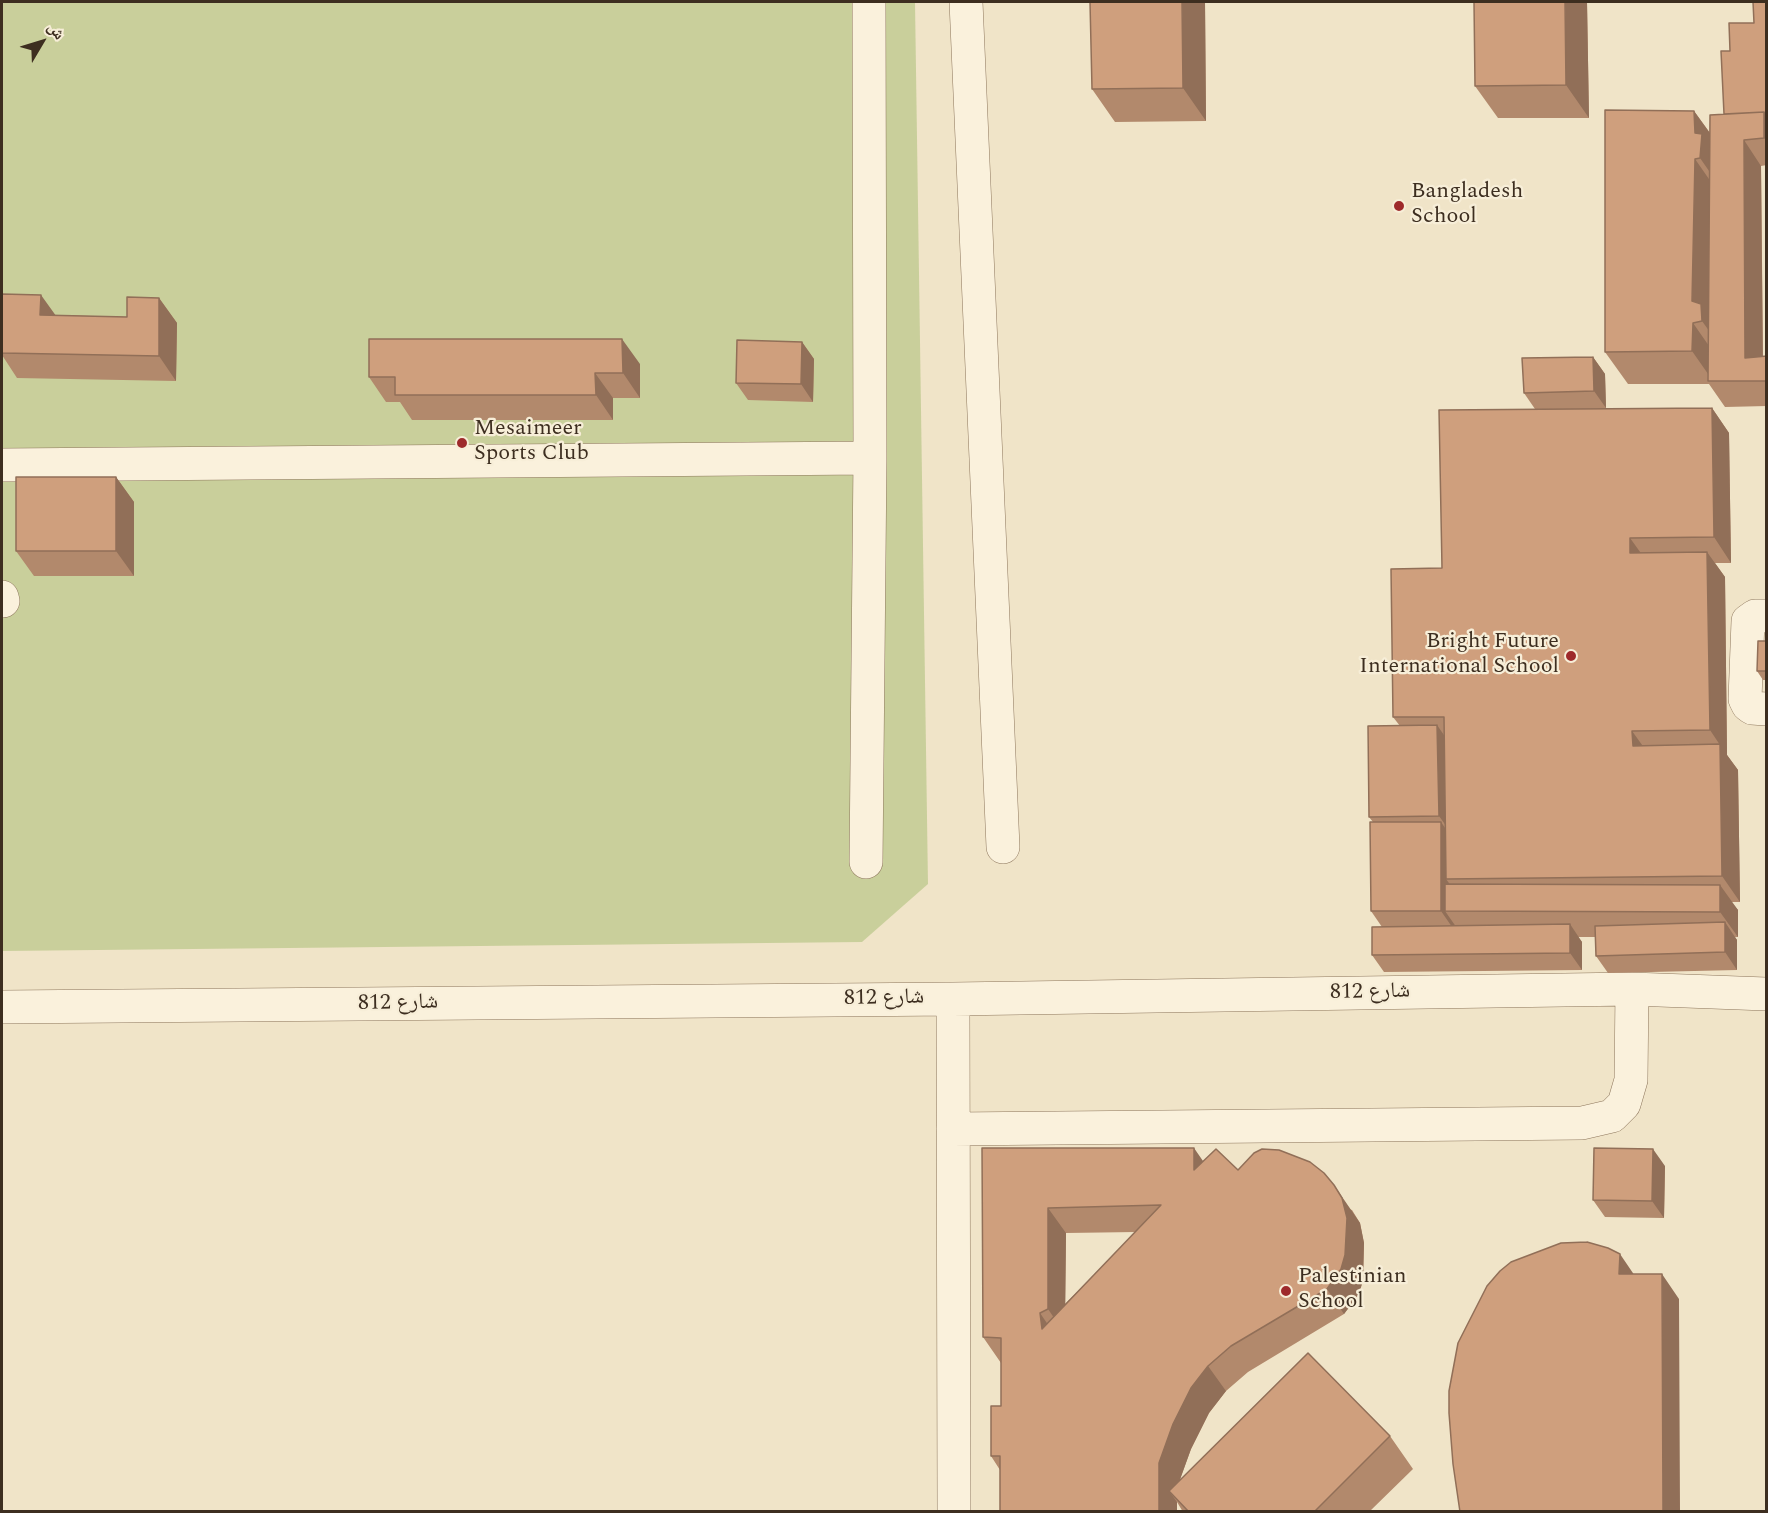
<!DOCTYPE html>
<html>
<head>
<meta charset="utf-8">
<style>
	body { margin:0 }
	#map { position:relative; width:1768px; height:1513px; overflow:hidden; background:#f0e4c8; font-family:Spectral,"Noto Naskh Arabic",serif }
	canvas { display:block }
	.frame { position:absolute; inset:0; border:3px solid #3d2e20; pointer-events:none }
	.north { position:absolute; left:12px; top:12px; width:60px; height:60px; -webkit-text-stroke:4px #f7eed8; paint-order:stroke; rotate:52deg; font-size:16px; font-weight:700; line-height:24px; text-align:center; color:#3d2e20 }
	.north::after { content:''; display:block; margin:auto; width:21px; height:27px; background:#3d2e20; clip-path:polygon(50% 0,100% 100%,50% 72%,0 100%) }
</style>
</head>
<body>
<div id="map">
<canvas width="1768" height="1513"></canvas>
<div class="frame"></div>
<div class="north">ش</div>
</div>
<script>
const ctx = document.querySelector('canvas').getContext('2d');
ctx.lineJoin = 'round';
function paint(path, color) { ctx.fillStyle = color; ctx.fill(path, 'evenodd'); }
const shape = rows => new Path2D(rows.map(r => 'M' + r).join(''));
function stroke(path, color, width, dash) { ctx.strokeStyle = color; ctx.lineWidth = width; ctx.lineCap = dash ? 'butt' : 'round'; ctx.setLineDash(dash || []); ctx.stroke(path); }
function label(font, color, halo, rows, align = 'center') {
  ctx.font = font + ' Spectral,"Noto Naskh Arabic",serif'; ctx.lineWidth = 4.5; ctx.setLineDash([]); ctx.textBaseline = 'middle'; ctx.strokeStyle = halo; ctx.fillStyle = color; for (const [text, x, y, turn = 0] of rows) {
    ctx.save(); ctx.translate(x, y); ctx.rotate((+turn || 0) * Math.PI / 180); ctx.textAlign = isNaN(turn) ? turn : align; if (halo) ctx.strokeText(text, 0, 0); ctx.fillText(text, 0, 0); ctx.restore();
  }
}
const green = shape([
	[2,2,915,2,928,884,862,942,2,951]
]);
const minor = shape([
	[966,2,1003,847],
	[2,465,870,458],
	[2,597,3,601],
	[1766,616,1755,616,1748,621,1745,699,1748,705,1752,708,1766,709],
	[866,862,870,458,869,2],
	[953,999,954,1512],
	[2,1007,953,999,1632,989,1766,994],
	[953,1129,1582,1123,1612,1116,1624,1104,1631,1080,1632,989]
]);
const wall = shape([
	[1205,2,1206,121,1115,122,1092,89],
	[1587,2,1589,118,1498,118,1475,86],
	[1767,2,1767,165,1761,166,1763,356,1767,356,1767,406,1725,407,1709,384,1628,384,1605,352,1694,111,1710,133,1724,114,1730,51,1754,23],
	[2,294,55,315,127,317,159,298,177,323,176,381,17,378,2,355],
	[802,342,814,359,813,402,748,400,736,383],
	[1593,357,1605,374,1606,408,1712,408,1729,433,1731,563,1715,563,1725,577,1727,755,1738,770,1740,902,1731,902,1738,910,1738,937,1735,937,1737,940,1737,970,1608,973,1596,956,1595,937,1578,937,1582,942,1582,970,1384,972,1372,955,1382,927,1371,911,1373,822,1369,817,1400,726,1393,717,1442,568,1535,409,1524,393],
	[640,364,640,398,613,398,613,420,412,420,400,402,386,402,369,377],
	[116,477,134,502,134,576,34,576,16,551],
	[1767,641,1767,680,1763,680,1757,671],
	[982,1148,1203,1161,1238,1170,1352,1210,1360,1223,1364,1243,1363,1280,1359,1294,1344,1314,1248,1372,1226,1391,1209,1413,1191,1449,1180,1479,1390,1436,1413,1469,1369,1512,1183,1512,1177,1502,1000,1470,991,1456,1001,1406,1001,1363,983,1337],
	[1136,1232,1065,1304,1066,1233],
	[1665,1166,1664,1218,1605,1217,1593,1200]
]);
const shadedWall = shape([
	[1182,2,1205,2,1206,121,1183,88],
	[1565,2,1587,2,1589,118,1566,85],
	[1694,111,1717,143,1723,191,1700,158,1695,133],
	[1764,112,1767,116,1767,141,1764,138],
	[1744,140,1761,166,1763,381,1745,358],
	[1695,159,1718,192,1725,353,1702,321,1692,301],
	[41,295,59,320,40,315],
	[159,298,177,323,176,381,159,356],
	[1693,323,1716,356,1713,381,1692,351],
	[622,339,640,364,640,398,623,373],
	[802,342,814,359,813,402,801,384],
	[1593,357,1605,374,1606,408,1594,391],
	[595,373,613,398,613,420,596,395],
	[1712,408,1729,433,1731,563,1714,537],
	[116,477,134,502,134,576,116,551],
	[1630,538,1648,563,1630,553],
	[1707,552,1725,577,1727,755,1738,770,1740,902,1722,876,1720,745,1710,730],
	[1437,725,1455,751,1457,841,1439,816],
	[1632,731,1650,756,1633,746],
	[1441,822,1458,847,1446,879,1459,897,1445,911,1459,931,1459,937,1441,911],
	[1720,885,1738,910,1738,937,1720,912],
	[1725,922,1737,940,1737,970,1725,952],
	[1570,924,1582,942,1582,970,1570,953],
	[1194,1148,1212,1174,1194,1170],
	[1653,1149,1665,1166,1664,1218,1652,1201],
	[1334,1185,1360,1223,1364,1243,1363,1280,1359,1294,1344,1314,1327,1289],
	[1048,1208,1066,1233,1065,1334,1048,1309],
	[1620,1254,1637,1279,1619,1274],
	[1662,1274,1679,1299,1680,1512,1663,1512],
	[1040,1313,1057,1338,1042,1329],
	[1208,1366,1226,1391,1209,1413,1191,1449,1177,1488,1169,1491,1177,1502,1177,1512,1159,1512,1159,1463,1173,1424,1191,1388]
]);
const building = shape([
	[1090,2,1182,2,1183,88,1092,89,1090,2],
	[1474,2,1565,2,1566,85,1475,86,1474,2],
	[1753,2,1767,2,1767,116,1764,112,1724,114,1721,51,1730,51,1729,23,1754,23,1753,2],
	[1605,110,1694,111,1695,133,1702,134,1700,158,1695,159,1692,301,1701,304,1702,321,1693,323,1692,351,1605,352,1605,110],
	[1764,112,1764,138,1744,140,1745,358,1767,356,1767,381,1708,381,1710,115,1764,112],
	[2,294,41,295,40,315,127,317,127,297,159,298,159,356,2,353,2,294],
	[369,339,622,339,623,373,595,373,596,395,395,395,395,377,369,377,369,339],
	[737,340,802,342,801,384,736,383,737,340],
	[1593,357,1594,391,1524,393,1522,358,1593,357],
	[1712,408,1714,537,1630,538,1630,553,1707,552,1710,730,1632,731,1633,746,1720,744,1722,876,1446,879,1444,717,1393,717,1391,569,1442,568,1439,410,1712,408],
	[16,477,116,477,116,551,16,551,16,477],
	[1758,641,1767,641,1767,671,1757,671,1758,641],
	[1437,725,1439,816,1369,817,1368,726,1437,725],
	[1370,822,1441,822,1441,911,1371,911,1370,822],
	[1445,884,1720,885,1720,912,1445,911,1445,884],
	[1725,922,1725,952,1596,956,1595,926,1725,922],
	[1570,924,1570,953,1372,955,1372,927,1570,924],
	[982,1148,1194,1148,1194,1170,1216,1149,1238,1170,1254,1153,1262,1149,1279,1150,1310,1162,1324,1173,1334,1185,1342,1198,1347,1218,1345,1255,1341,1269,1327,1289,1231,1346,1208,1366,1191,1388,1173,1424,1159,1463,1159,1512,1000,1512,1000,1456,991,1456,991,1406,1001,1406,1001,1338,983,1337,982,1148],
	[1161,1205,1042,1329,1040,1313,1048,1309,1048,1208,1161,1205],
	[1594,1148,1653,1149,1652,1201,1593,1200,1594,1148],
	[1587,1242,1608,1248,1620,1254,1619,1274,1662,1274,1663,1512,1460,1512,1453,1464,1449,1413,1449,1391,1458,1343,1487,1286,1500,1271,1511,1262,1561,1243,1587,1242],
	[1308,1353,1390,1436,1314,1512,1189,1512,1169,1491,1308,1353]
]);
const markers = [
	[1399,206,6,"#9e2a2b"],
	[462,443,6,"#9e2a2b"],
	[1571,656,6,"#9e2a2b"],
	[1286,1291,6,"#9e2a2b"]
];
const poiNames = [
	["Bangladesh",1411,193],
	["School",1411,218],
	["Mesaimeer",474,430],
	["Sports Club",474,455],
	["Bright Future",1559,643,"right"],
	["International School",1559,668,"right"],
	["Palestinian",1298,1278],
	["School",1298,1303]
];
const streetNames = [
	["شارع 812",1370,993,-1],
	["شارع 812",884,999,-1],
	["شارع 812",398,1004,-1]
];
paint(green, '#c9cf9b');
stroke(minor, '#8d765c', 34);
stroke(minor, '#faf1dc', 33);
paint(wall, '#b2896c');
paint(shadedWall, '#916f58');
paint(building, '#cf9f7d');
stroke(building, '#916f58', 1.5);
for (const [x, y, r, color] of markers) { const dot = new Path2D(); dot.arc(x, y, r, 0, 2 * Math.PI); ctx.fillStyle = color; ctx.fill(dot); stroke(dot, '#f7eed8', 2); }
label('22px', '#3d2e20', '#f7eed8', poiNames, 'left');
label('22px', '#3d2e20', '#f7eed8', streetNames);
</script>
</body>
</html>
